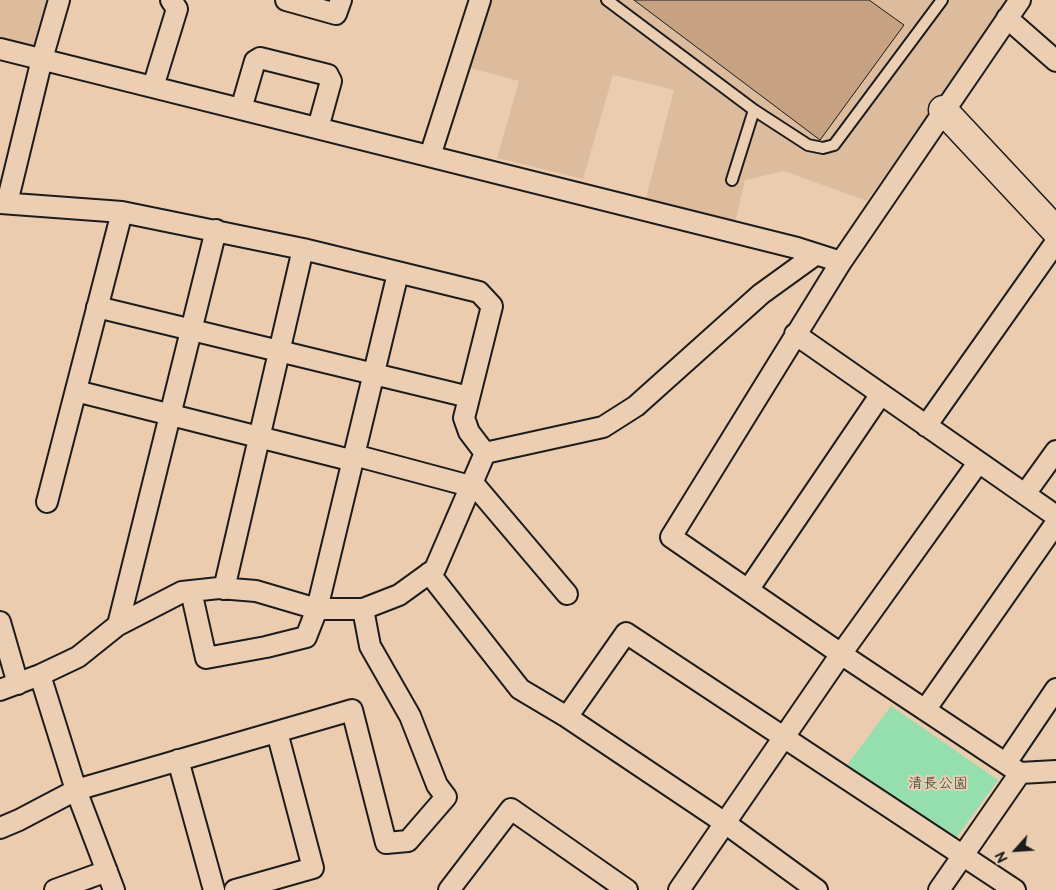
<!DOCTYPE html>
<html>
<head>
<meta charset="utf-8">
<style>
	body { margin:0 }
	#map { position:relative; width:1056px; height:890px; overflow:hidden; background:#ecccae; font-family:"Balsamiq Sans",sans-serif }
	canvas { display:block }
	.north { position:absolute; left:991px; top:825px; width:50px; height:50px; -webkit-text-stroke:4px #eccfb3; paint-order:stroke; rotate:244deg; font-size:14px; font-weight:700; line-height:20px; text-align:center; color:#1c1c1c }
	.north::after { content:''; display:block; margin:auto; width:18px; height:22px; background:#1c1c1c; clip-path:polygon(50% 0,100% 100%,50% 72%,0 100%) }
</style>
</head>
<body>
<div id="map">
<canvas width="1056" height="890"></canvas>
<div class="north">N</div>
</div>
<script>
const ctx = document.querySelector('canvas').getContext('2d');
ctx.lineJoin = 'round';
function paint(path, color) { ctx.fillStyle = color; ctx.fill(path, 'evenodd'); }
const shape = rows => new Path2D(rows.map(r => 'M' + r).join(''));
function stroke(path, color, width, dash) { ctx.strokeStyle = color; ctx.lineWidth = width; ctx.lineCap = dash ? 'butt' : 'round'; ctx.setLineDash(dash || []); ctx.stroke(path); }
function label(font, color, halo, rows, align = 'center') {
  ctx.font = font + ' "Balsamiq Sans","Klee One",sans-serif'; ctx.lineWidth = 4; ctx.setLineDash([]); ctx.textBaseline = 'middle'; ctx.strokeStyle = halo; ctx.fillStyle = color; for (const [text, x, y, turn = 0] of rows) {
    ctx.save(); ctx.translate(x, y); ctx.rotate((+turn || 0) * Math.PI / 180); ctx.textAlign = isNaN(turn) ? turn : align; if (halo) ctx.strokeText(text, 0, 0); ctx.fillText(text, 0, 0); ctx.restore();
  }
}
const built = shape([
	[0,0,50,0,39,48,0,42],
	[486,0,1007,0,867,201,784,171,745,180,735,222,646,198,674,90,613,75,583,179,497,158,519,81,467,67]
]);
const green = shape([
	[891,706,998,780,954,841,847,765]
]);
const building = shape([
	[634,0,869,0,904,25,820,140,634,0]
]);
const lane = shape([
	[607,0,754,110,808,145,823,148,834,145,942,0],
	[732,180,754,110]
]);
const street = shape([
	[286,0,336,14,341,0],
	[1020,0,841,262,671,537,841,654,1020,773,1056,771],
	[1007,18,1056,61],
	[0,49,797,248,841,262],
	[153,87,177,9,171,0],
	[241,109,255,61,260,58,328,75,331,81,318,128],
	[430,156,480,0],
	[0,203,122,212,303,249,479,292,492,306,464,418,469,432,485,453],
	[7,203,42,59,59,0],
	[97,307,469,397],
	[795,334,1056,516],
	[76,391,346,459,354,455,470,486],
	[926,426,1056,242],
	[485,453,603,427,636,406,761,294,815,255],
	[472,482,567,594],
	[1025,494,1056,451],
	[47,502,122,212],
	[429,573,520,689,567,717],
	[224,589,303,249],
	[748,590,881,394],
	[191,591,206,658,266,647,306,637,317,609,398,273],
	[0,622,18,684],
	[118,625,216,230],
	[40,675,76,790,114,890],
	[0,690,40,675,78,657,118,625,182,592,219,588,256,591,317,609,363,609,399,595,435,569,485,453],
	[925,710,1056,523],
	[178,760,214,890],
	[1006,763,1056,689],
	[0,828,19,820,76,790,352,710,386,843,408,841,446,797,437,785,410,716,370,646,363,609],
	[55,890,107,871],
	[235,890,313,868,277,732],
	[449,890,511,809,627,890],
	[679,890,841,654,978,463],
	[817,890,725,823,567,717,626,633,1015,890],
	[939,890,1020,773]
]);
const secondary = shape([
	[943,110,1056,231]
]);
const parkNames = [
	["清長公園",938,784]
];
paint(built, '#ddbc9e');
paint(green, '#95dfae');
paint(building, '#c6a283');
stroke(building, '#1c1c1c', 1);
stroke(lane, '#1c1c1c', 14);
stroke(street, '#1c1c1c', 24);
stroke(secondary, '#1c1c1c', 31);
stroke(lane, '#eccfb3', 10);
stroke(street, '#eccfb3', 20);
stroke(secondary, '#eccfb3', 28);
label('15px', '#344339', '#eccfb3', parkNames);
</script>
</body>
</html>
